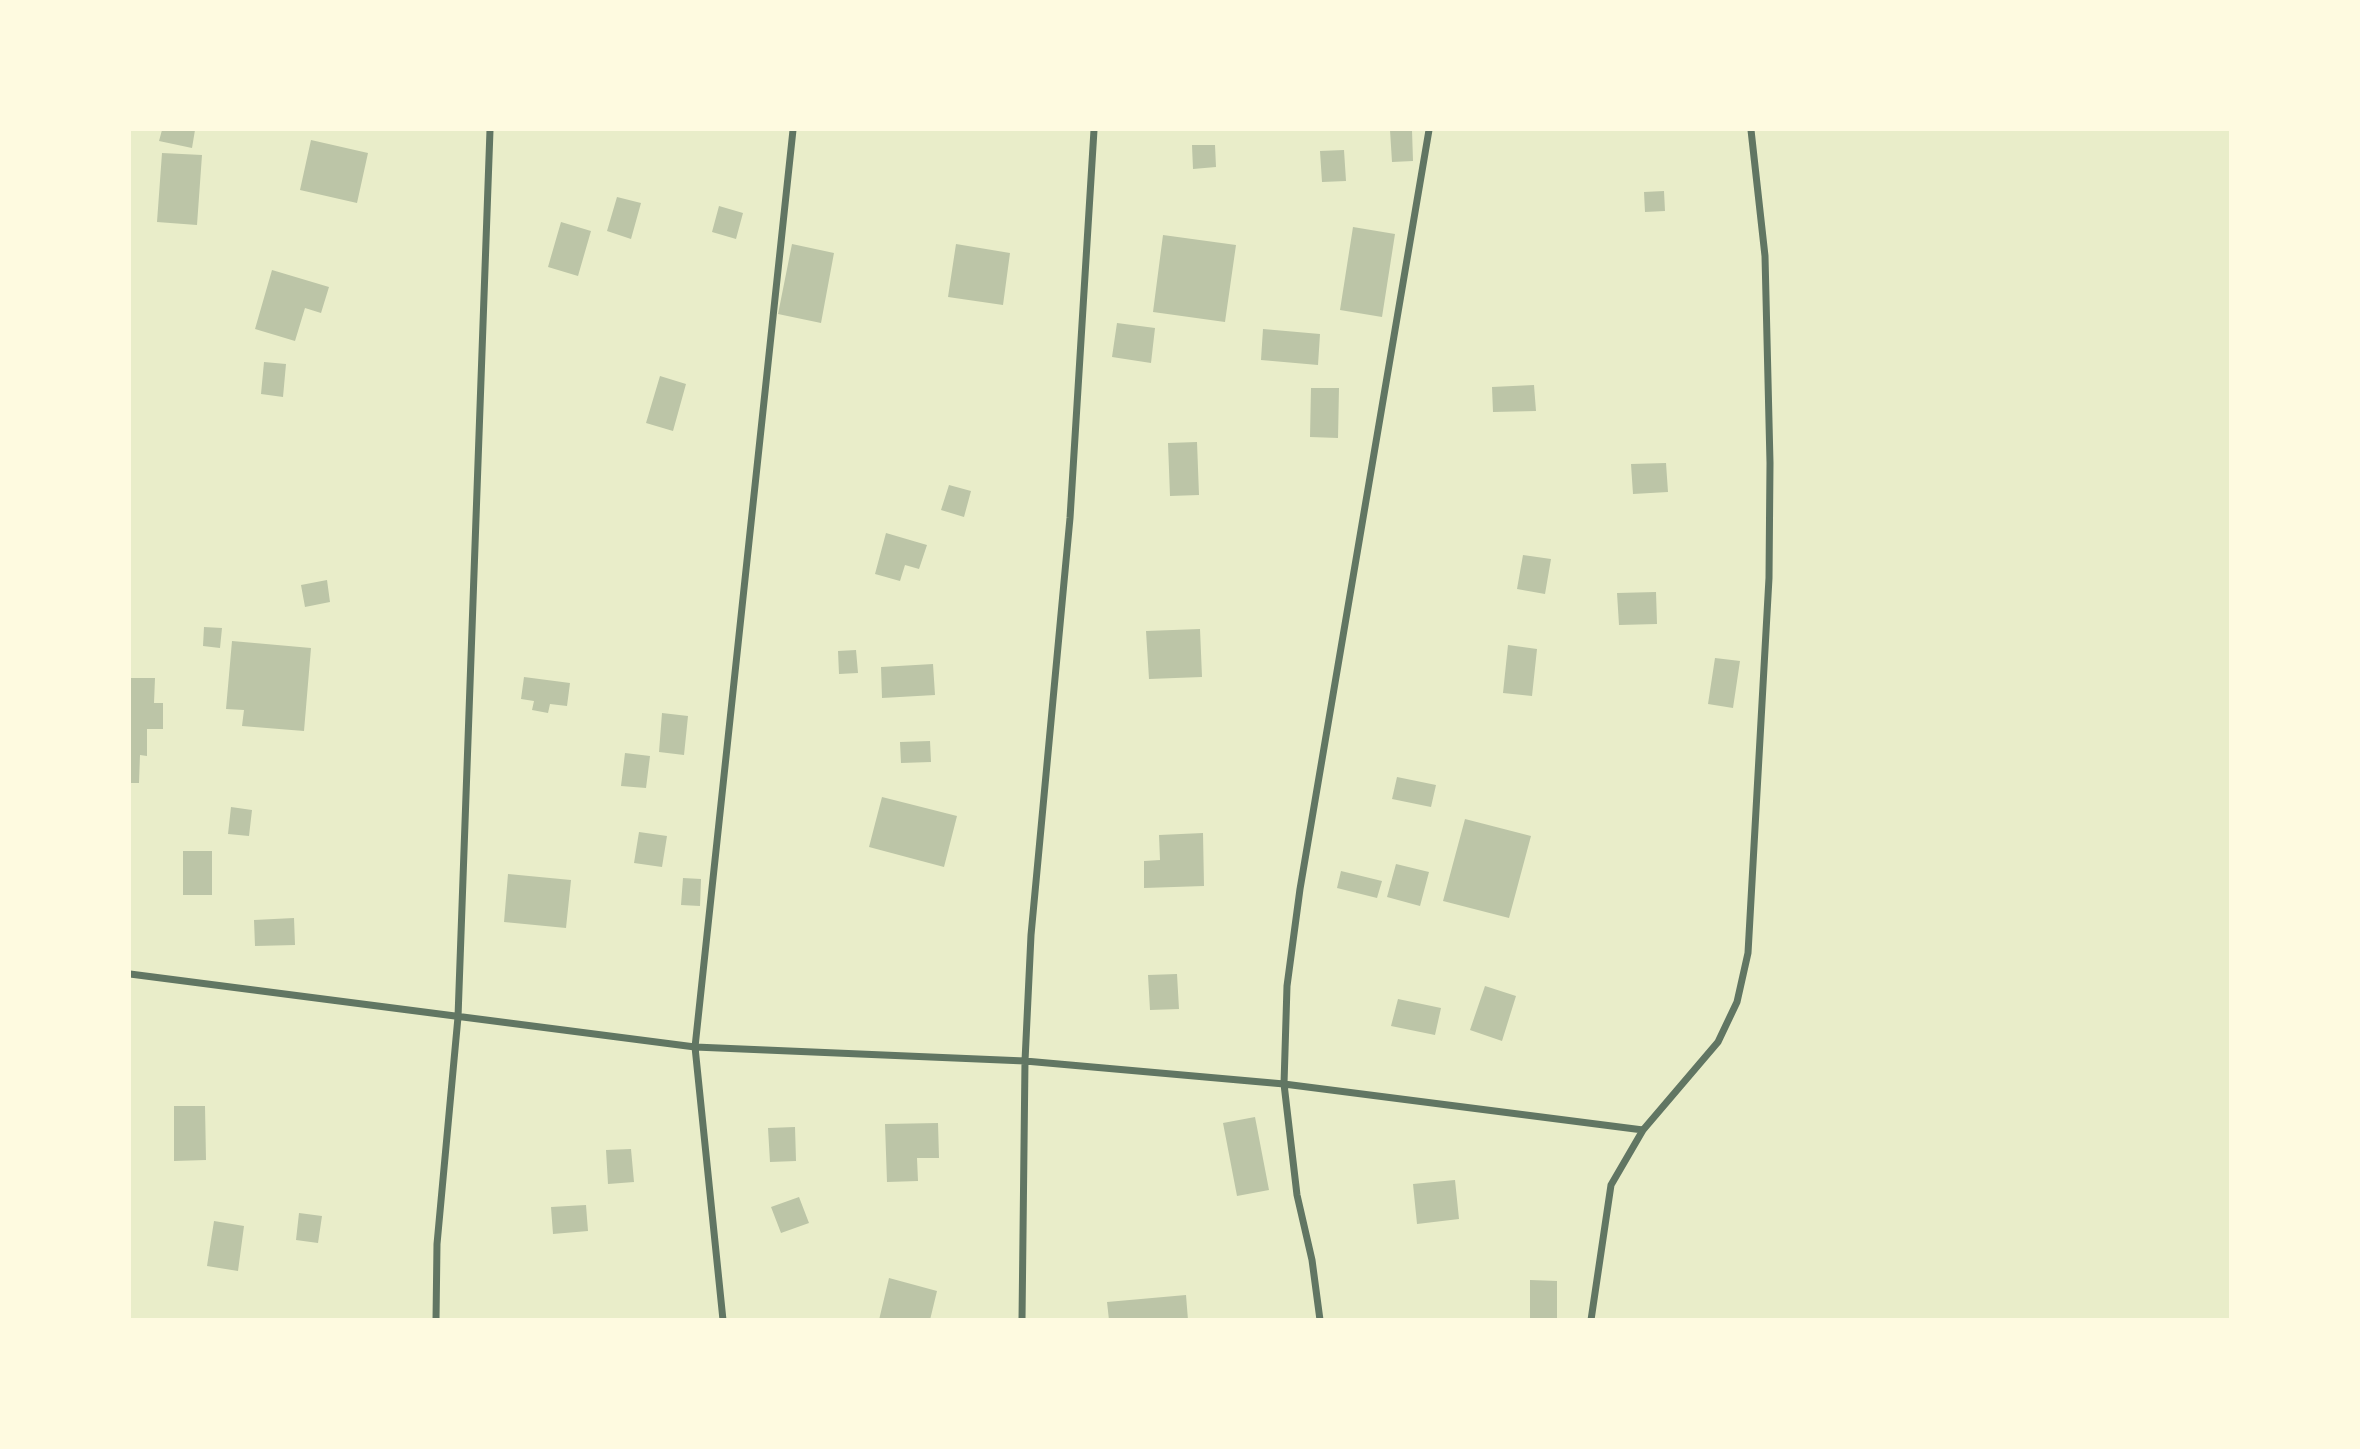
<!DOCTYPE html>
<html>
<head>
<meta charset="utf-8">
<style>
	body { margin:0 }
	#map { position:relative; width:2360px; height:1449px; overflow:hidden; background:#e9edc9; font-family:Literata,serif }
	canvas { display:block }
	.frame { position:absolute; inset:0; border:131px solid #fefae0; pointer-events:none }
</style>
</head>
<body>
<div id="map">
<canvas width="2360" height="1449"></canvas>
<div class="frame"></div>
</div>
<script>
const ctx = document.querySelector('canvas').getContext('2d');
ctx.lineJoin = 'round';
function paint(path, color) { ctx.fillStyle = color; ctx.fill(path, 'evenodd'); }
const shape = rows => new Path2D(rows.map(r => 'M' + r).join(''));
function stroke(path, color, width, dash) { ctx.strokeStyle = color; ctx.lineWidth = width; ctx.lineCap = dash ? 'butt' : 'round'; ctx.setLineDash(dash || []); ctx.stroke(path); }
const building = shape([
	[162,130,195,130,192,148,159,141],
	[1390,130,1412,130,1413,161,1392,162],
	[311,140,368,153,357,203,300,190],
	[1192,145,1215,145,1216,167,1193,169],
	[1344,150,1346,181,1322,182,1320,151],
	[162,153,202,155,197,225,157,222],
	[1664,191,1665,211,1645,212,1644,192],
	[617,197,641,203,631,239,607,231],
	[719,206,743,213,736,239,712,232],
	[561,222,591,231,578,276,548,267],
	[1353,227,1395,234,1382,317,1340,310],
	[1163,235,1236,245,1225,322,1153,312],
	[792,244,834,253,821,323,778,314],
	[956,244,1010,253,1003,305,948,297],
	[272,270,329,287,321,313,305,308,295,341,255,329],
	[1117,323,1155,328,1151,363,1112,357],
	[1263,329,1320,334,1318,365,1261,360],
	[264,362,286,364,283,397,261,394],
	[660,376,686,384,673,431,646,423],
	[1534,385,1536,411,1493,412,1492,387],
	[1311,388,1339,388,1338,438,1310,437],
	[1197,442,1199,495,1170,496,1168,443],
	[1666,463,1668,492,1633,494,1631,464],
	[949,485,971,491,964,517,941,510],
	[886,533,927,545,919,569,905,565,900,581,875,574],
	[1523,555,1551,559,1545,594,1517,589],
	[327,580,330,602,305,607,301,585],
	[1656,592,1657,624,1619,625,1617,593],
	[204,627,222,628,220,648,203,646],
	[1200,629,1202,677,1149,679,1146,631],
	[232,641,311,648,304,731,242,726,244,710,226,709],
	[1508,645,1537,649,1532,696,1503,693],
	[856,650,858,673,839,674,838,651],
	[1715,658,1740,661,1733,708,1708,704],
	[933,664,935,695,882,698,881,667],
	[524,677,570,683,567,706,550,704,548,713,532,710,534,701,521,699],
	[130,678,155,678,154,703,163,703,163,729,147,729,147,756,140,755,139,783,130,783],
	[662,713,688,716,684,755,659,752],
	[930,741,931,762,901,763,900,742],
	[625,753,650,756,646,788,621,786],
	[1397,777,1436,785,1431,807,1392,799],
	[882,797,957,816,944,867,869,847],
	[231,807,252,810,249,836,228,834],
	[1465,819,1531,836,1509,918,1443,901],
	[639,832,667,836,662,867,634,863],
	[1203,833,1204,886,1144,888,1144,861,1160,860,1159,835],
	[183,851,212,851,212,895,183,895],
	[1396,864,1429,872,1420,906,1387,897],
	[1341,871,1382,881,1377,898,1337,888],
	[508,874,571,880,566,928,504,922],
	[683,878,701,879,700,906,681,905],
	[294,918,295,945,255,946,254,920],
	[1177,974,1179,1009,1150,1010,1148,975],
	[1485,986,1516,996,1502,1041,1470,1030],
	[1398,999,1441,1008,1435,1035,1391,1026],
	[174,1106,205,1106,206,1160,174,1161],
	[1255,1117,1269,1190,1237,1196,1223,1123],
	[938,1123,939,1158,917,1158,918,1181,887,1182,885,1124],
	[795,1127,796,1161,770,1162,768,1128],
	[631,1149,634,1182,608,1184,606,1150],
	[1455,1180,1459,1219,1417,1224,1413,1184],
	[799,1197,809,1223,781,1233,771,1207],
	[586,1205,588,1231,553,1234,551,1207],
	[299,1213,322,1216,318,1243,296,1240],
	[214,1221,244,1226,238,1271,207,1266],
	[889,1278,937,1291,930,1320,879,1320],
	[1530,1280,1557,1281,1557,1320,1530,1320],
	[1186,1295,1188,1320,1109,1320,1107,1302]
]);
const minor = shape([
	[130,974,695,1047,1025,1061,1284,1084,1643,1130],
	[436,1320,437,1244,458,1017,490,130],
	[723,1320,695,1047,793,130],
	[1022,1320,1025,1061,1031,935,1070,518,1094,130],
	[1320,1320,1312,1260,1297,1195,1284,1084,1287,986,1300,889,1429,130],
	[1591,1320,1611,1185,1643,1130,1718,1042,1737,1002,1748,953,1769,578,1770,463,1765,256,1751,130]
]);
paint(building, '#bcc5a7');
stroke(minor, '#617663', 7);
</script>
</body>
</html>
